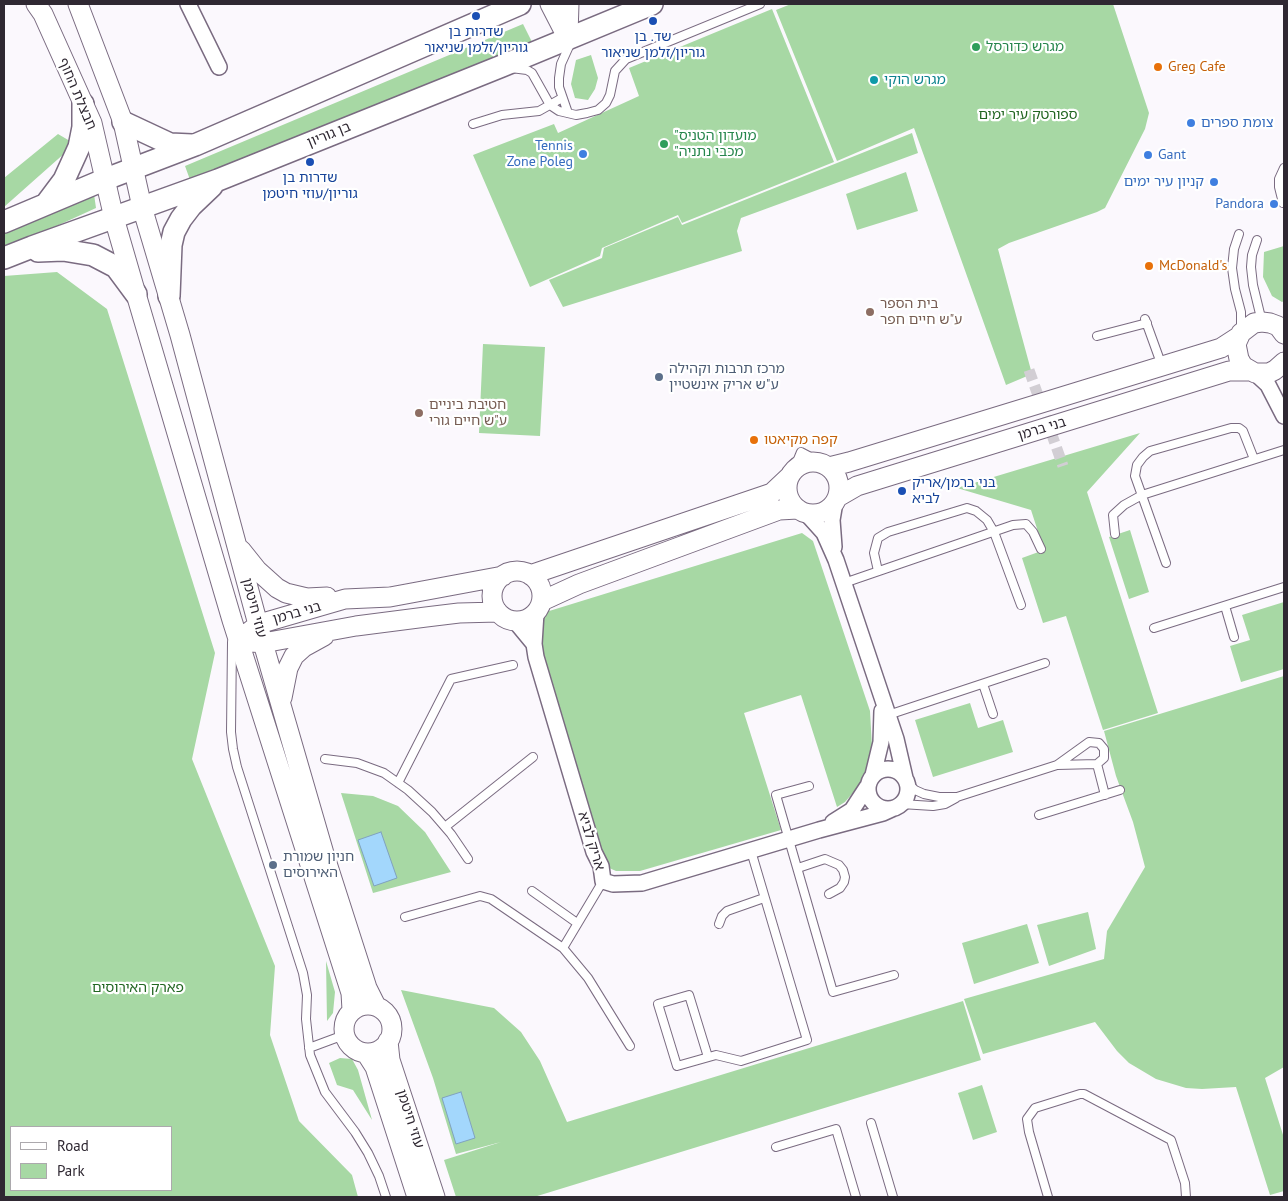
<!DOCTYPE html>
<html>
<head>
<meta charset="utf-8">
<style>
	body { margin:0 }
	#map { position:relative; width:1288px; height:1201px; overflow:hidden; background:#fbf8fd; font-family:"PT Sans",sans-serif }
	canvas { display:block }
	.frame { position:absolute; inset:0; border:5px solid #2f2832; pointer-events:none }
	.legend { position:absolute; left:10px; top:1126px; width:162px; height:65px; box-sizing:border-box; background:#fff; border:1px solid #aca9ad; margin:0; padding:6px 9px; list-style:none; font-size:15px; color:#2f2832 }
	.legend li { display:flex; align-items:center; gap:10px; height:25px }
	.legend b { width:25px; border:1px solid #aca9ad }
</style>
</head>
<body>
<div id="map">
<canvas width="1288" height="1201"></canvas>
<div class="frame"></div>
<ul class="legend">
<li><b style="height:6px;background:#fff"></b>Road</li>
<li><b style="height:14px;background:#a7d8a4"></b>Park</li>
</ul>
</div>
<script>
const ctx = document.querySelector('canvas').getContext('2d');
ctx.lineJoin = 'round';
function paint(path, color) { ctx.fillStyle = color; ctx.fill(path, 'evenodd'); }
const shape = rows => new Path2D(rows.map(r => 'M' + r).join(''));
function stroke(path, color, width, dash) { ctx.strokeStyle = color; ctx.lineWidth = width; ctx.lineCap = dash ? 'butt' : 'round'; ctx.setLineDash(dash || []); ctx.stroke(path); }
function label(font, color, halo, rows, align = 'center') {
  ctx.font = font + ' "PT Sans","Noto Sans Hebrew",sans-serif'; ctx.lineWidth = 4.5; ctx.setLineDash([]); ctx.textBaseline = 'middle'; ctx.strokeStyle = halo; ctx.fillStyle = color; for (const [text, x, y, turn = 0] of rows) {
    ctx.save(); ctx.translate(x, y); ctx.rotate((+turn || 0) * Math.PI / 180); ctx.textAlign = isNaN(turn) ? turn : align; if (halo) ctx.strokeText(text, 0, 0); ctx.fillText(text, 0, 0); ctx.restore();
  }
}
const green = shape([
	[791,4,1113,4,1149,113,1145,129,1105,208,1097,212,1009,243,998,249,1032,374,1006,385,914,128,837,161,776,10],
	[772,9,834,162,682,223,678,215,602,248,600,256,530,287,473,155,554,124,558,133,639,96,629,68],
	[523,24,533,44,193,188,185,166],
	[591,55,598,78,595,89,588,100,575,98,571,84,576,60],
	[912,133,918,153,741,218,737,231,742,251,563,307,549,280,602,258,604,248,678,217,682,225],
	[58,134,75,144,4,207,4,178],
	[906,172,918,211,857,230,846,194],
	[94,194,96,208,4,250,4,232],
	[1284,246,1284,301,1282,302,1272,296,1263,277,1264,252],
	[57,272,107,309,215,653,192,759,275,966,270,1035,299,1121,352,1175,358,1197,4,1197,4,276],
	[11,1127,171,1127,171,1190,11,1190],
	[483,344,545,347,540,436,479,433],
	[1140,433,1087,492,1158,713,1103,730,1066,616,1043,623,1022,558,1044,550,1031,510,957,488],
	[1130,530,1149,592,1129,599,1109,537],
	[802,533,813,541,870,711,872,747,863,781,845,802,837,807,801,695,744,713,781,830,640,871,616,871,600,864,591,849,533,616],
	[1284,602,1284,669,1241,682,1230,646,1250,640,1242,615],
	[1284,676,1284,1067,1265,1078,1284,1138,1284,1191,1270,1195,1236,1087,1202,1089,1186,1088,1156,1079,1129,1063,1117,1051,1095,1022,983,1054,964,999,1104,959,1107,931,1145,867,1133,822,1116,776,1104,731],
	[970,703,978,728,1003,720,1013,752,933,777,915,720],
	[341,793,373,796,398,806,425,832,451,872,373,893],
	[1088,912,1096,949,1049,966,1037,925],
	[1027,924,1039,963,974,984,962,943],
	[326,961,335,992,333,1013,327,1021],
	[401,990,494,1008,521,1032,540,1061,567,1122,963,1001,981,1060,534,1197,456,1197,444,1160,501,1142,456,1154,433,1078],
	[340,1058,352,1059,358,1070,372,1120,353,1090,337,1085,329,1063],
	[982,1085,997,1132,973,1140,958,1093]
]);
const water = shape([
	[381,832,397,878,374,886,358,840,381,832],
	[461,1092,475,1138,456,1144,442,1098,461,1092]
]);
const pedestrianTunnel = shape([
	[1029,370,1063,466]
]);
const service = shape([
	[511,68,527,70,532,73,550,105,559,111,576,115,587,113,598,110,606,103,610,95,615,71,626,59,760,4],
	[568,113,559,87,559,78,561,64,570,44],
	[473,124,502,115,539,111,562,98],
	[1283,203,1279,187,1279,179,1284,168],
	[1239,234,1234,249,1232,268,1235,289,1241,312,1241,330],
	[1257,240,1252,255,1251,267,1253,285,1262,322],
	[1145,319,1162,366],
	[1097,336,1147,323],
	[794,469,801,452,820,462],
	[1115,534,1113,515,1124,505,1142,495,1284,450],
	[1166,563,1135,476,1137,465,1143,457,1150,451,1231,428,1239,428,1243,431,1254,459],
	[878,571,874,553,878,538,888,532,967,508,976,511,987,520,994,532,1021,605],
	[844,583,1013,525,1026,524,1033,532,1041,549],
	[1225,606,1234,637],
	[1154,628,1284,587],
	[232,642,231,732,233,749,237,767,303,973,307,995,306,1019,310,1055,325,1092,355,1132,368,1153,379,1176,386,1197],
	[983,684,993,714],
	[885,716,1045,663],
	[325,759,357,763,384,773,408,790,432,812,451,834,468,859],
	[1097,764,1105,795],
	[906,781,915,790,924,794,939,797,957,797,1057,765,1089,742,1099,743,1104,749,1104,758,1097,764,1057,765],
	[398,783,451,679,513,665],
	[809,786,776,795,833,992,894,975],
	[901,804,933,806,945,804,956,798],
	[1039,815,1120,790],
	[445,827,533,757],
	[798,868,825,859,839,865,843,870,845,877,844,882,840,888,829,894],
	[603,881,563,948,588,978,630,1046],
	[532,891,577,923],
	[405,917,480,896,491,899,563,948],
	[719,924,722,916,727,911,764,898],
	[309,1048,344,1035],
	[708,1057,689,995,658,1004,677,1066,716,1055,741,1061,807,1040,751,851],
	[871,1123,893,1197],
	[776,1147,836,1129,856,1197],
	[1048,1197,1029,1132,1027,1119,1035,1108,1080,1094,1084,1094,1171,1140,1185,1183,1186,1197]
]);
const minor = shape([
	[188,4,219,67],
	[1255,373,1268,385,1284,416],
	[806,513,824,533,836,560,896,739,905,778],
	[834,547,832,520,835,502],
	[536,613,534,644,536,657,594,852,601,866,603,881,613,884,642,883,819,830,883,813,894,808],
	[515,621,534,644],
	'868 789a20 20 0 1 1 40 0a20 20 0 1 1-40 0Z',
	[873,775,881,742,882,711],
	[833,822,852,810,867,787]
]);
const tertiary = shape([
	[36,4,43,14,92,123,114,218,136,294,232,620,351,993,352,1010],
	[78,4,123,122,142,207,180,335,263,643,325,857,367,988,376,1006],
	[550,4,568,39],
	[568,35,569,4],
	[1284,334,1278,326,1270,323,1262,322,1254,323,1241,333,1236,344,1239,359,1243,366,1255,373,1269,373,1275,370,1284,362],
	'787 488a26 26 0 1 1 52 0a26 26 0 1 1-52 0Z',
	[829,467,849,462,1221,348,1238,337],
	[838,497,857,486,1229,371,1249,371],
	[241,550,257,570,277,588,286,593,307,598,327,597],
	'492 596a25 25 0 1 1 50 0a25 25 0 1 1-50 0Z',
	[530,575,772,493,789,477],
	[542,601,579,584,779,510,798,509],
	[249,632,259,624,345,599,390,597,503,576],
	[252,642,263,643,356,626,426,617,459,613,498,612],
	[282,698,288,668,294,656,304,647,324,636],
	'344 1029a24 24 0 1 1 48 0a24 24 0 1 1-48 0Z',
	[388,1041,390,1060,435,1197],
	[366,1053,375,1067,417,1197]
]);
const secondary = shape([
	[123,122,170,144,192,145],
	[46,204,64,180,79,147,83,127,83,104],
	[4,222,106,179,195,145,520,4],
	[38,251,63,250,93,255,116,267,136,294],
	[4,258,32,247,218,180,502,66,652,4],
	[169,296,171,245,174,232,181,219,191,206,212,186]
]);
const markers = [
	[476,16,5,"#1a4fb4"],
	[653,21,5,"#1a4fb4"],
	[976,47,5,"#2e9e5b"],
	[1158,67,5,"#e8710a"],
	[874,80,5,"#0f9aa8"],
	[1191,123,5,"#3f7fe0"],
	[664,144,5,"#2e9e5b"],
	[583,154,5,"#3f7fe0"],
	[1148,155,5,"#3f7fe0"],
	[310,162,5,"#1a4fb4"],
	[1214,182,5,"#3f7fe0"],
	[1274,204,5,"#3f7fe0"],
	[1149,266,5,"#e8710a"],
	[870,312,5,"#8d6e63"],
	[659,377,5,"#5c6f8a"],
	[419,413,5,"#8d6e63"],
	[754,440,5,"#e8710a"],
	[902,491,5,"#1a4fb4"],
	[273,865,5,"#5c6f8a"]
];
const transitNames = [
	["שדרות בן",476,32],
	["גוריון/זלמן שניאור",476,48],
	["שד. בן",653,37],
	["גוריון/זלמן שניאור",653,53],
	["שדרות בן",310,178],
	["גוריון/עוזי חיטמן",310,194],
	["בני ברמן/אריק",912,483,"left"],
	["לביא",912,499,"left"]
];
const leisureNames = [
	["מגרש כדורסל",986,47],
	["\"מועדון הטניס",674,136],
	["\"מכבי נתניה",674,152]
];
const foodNames = [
	["Greg Cafe",1168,67],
	["McDonald's",1159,266],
	["קפה מקיאטו",764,440]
];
const cultureNames = [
	["מגרש הוקי",884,80]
];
const streetNames = [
	["חבצלת החוף",77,94,67],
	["בן גוריון",329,135,-22],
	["בני ברמן",1042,429,-17],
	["עוזי חיטמן",254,608,75],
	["בני ברמן",297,613,-16],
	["אריק לביא",591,841,73],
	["עוזי חיטמן",410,1119,72]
];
const parkNames = [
	["ספורטק עיר ימים",1028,115],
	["פארק האירוסים",138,988]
];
const shopNames = [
	["צומת ספרים",1201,123,"left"],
	["Tennis",573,146],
	["Zone Poleg",573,162],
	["Gant",1158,155,"left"],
	["קניון עיר ימים",1204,182],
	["Pandora",1264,204]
];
const educationNames = [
	["בית הספר",880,304],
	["ע\"ש חיים חפר",880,320],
	["חטיבת ביניים",429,405],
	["ע\"ש חיים גורי",429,421]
];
const serviceNames = [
	["מרכז תרבות וקהילה",669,369],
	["ע\"ש אריק אינשטיין",669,385],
	["חניון שמורת",283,857],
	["האירוסים",283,873]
];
paint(green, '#a7d8a4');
paint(water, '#a3d7fc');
stroke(water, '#80a2bf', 1);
stroke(pedestrianTunnel, '#d2ced4', 11, [11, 5.5]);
stroke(service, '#7a6b81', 10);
stroke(minor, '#7a6b81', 18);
stroke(tertiary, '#7a6b81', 21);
stroke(secondary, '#7a6b81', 24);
stroke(service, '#fff', 8);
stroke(minor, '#fff', 15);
stroke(tertiary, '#fff', 19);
stroke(secondary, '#fff', 21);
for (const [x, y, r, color] of markers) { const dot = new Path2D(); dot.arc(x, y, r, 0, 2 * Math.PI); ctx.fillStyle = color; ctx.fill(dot); stroke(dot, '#fff', 2); }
label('14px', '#164399', '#fff', transitNames);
label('14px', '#27864d', '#fff', leisureNames, 'left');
label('14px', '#c56008', '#fff', foodNames, 'left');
label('14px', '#0d838f', '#fff', cultureNames, 'left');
label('14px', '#2f2832', '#fff', streetNames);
label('14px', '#262', '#fff', parkNames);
label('14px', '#366cbe', '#fff', shopNames, 'right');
label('14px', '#785e54', '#fff', educationNames, 'left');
label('14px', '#4e5e75', '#fff', serviceNames, 'left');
</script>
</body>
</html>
